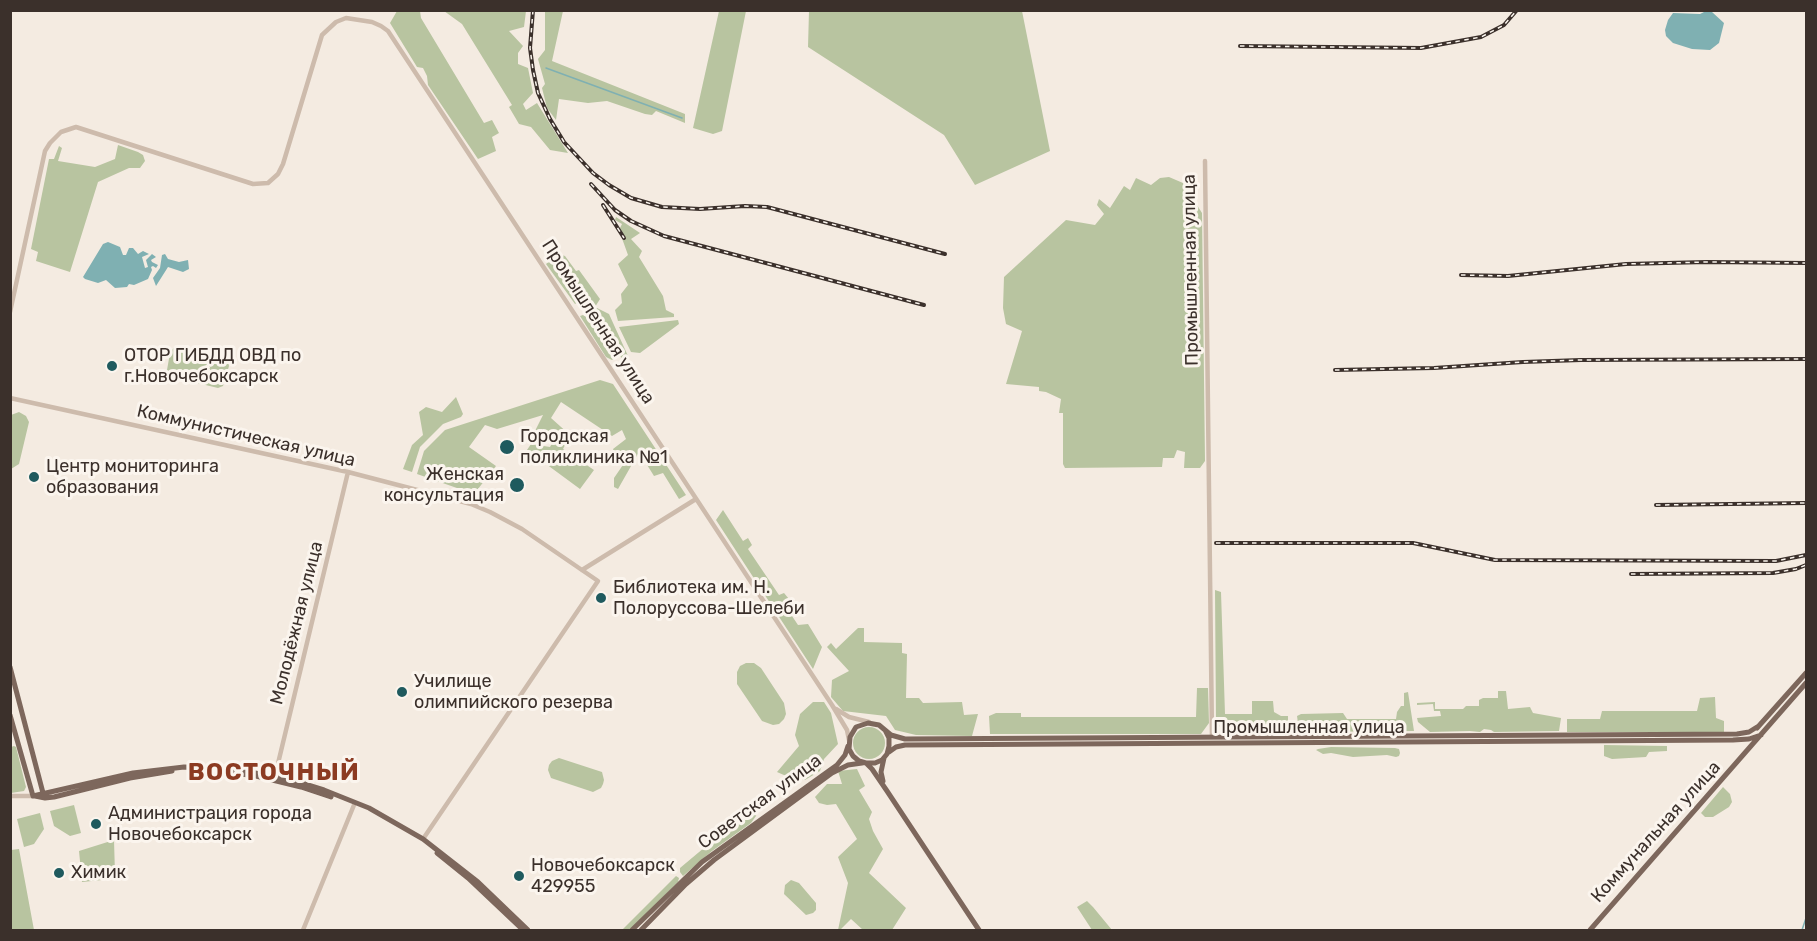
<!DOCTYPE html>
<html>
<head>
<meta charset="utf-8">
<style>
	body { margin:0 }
	#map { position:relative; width:1817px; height:941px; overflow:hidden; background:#f4ebe1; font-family:Rubik,sans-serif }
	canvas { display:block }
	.frame { position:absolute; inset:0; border:12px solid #3b302b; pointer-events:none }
</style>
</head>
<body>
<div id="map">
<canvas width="1817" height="941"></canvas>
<div class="frame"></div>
</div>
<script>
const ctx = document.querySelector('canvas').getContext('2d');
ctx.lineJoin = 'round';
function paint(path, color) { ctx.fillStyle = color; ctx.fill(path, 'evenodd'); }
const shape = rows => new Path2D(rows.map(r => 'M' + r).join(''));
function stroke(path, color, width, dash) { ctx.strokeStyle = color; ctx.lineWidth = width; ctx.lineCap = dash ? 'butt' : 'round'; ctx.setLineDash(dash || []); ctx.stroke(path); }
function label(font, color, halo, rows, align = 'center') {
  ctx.font = font + ' Rubik,sans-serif'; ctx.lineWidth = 6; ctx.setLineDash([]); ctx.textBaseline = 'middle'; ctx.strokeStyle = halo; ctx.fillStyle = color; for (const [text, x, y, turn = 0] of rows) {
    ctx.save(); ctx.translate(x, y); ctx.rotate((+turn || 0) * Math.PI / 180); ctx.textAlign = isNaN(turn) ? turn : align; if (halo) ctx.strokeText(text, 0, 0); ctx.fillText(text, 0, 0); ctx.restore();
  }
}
const green = shape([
	[397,11,420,11,421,18,484,123,492,120,499,133,492,137,496,151,478,159,428,85,427,76,423,68,417,67,390,23],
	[444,11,526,11,524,27,509,31,523,46,518,53,518,64,528,68,533,93,523,104,526,110,537,103,568,153,550,150,531,127,519,124,509,107,512,105,462,24],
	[545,11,563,11,552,61,685,114,685,123,656,111,652,115,645,114,607,101,588,103,559,99,556,120,547,108,542,88,545,84,538,59,545,50],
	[719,11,746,11,722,131,713,134,693,128],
	[809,11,1022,11,1050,151,975,185,944,135,808,47],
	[118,145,138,152,143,155,145,161,140,168,129,168,98,182,70,272,36,261,38,252,31,249,49,159,54,159,59,146,62,148,58,161,95,167,115,159],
	[1169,177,1183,183,1202,213,1205,461,1200,468,1184,468,1185,452,1177,450,1174,458,1163,458,1162,467,1065,468,1063,464,1063,413,1059,413,1061,399,1046,392,1039,391,1039,387,1006,384,1022,331,1006,324,1003,308,1004,277,1066,220,1095,225,1104,214,1097,205,1099,199,1110,208,1124,186,1130,190,1136,178,1151,185,1160,178],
	[616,217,640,233,631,239,642,251,639,257,663,296,666,310,674,314,674,317,618,321,615,310,622,303,621,294,628,285,618,264,628,255,619,230,622,224,615,220],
	[558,254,565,256,576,271,579,270,600,299,595,307,609,314,628,356,622,359,598,318,590,312,583,300,575,304,546,264],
	[583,315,595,323,615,357,612,360,606,357,580,316],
	[678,320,679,324,640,353,631,352,619,327],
	[175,346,227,358,229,366,223,386,218,388,168,376,167,370,170,353],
	[600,380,613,384,686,495,679,499,663,473,654,476,639,452,618,489,614,487,614,478,627,459,621,455,617,460,613,449,626,439,622,430,612,436,561,402,551,418,570,435,563,449,594,470,580,489,527,450,531,444,550,447,555,438,535,431,543,415,497,429,485,425,469,447,496,466,474,494,417,474,424,451,445,430],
	[456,397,463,414,461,417,443,424,420,447,412,472,403,469,412,445,423,435,419,412,426,407,442,412],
	[19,412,26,416,29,422,19,464,11,469,11,415],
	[723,510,743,541,748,538,752,545,748,549,779,595,784,593,789,599,784,604,798,625,808,624,822,647,813,669,716,520],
	[1215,590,1221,592,1225,714,1252,714,1252,701,1273,701,1274,712,1281,716,1288,716,1288,726,1281,735,1230,734,1222,730,1216,722],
	[858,628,864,628,864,642,902,643,902,653,907,654,906,698,919,698,923,703,962,702,964,715,978,714,972,736,916,735,895,730,886,716,843,711,831,697,832,680,849,671,827,647,831,643,836,649],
	[746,663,754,663,761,668,784,703,786,714,784,719,779,724,773,725,762,721,737,684,737,672,740,666],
	[1197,688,1208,688,1209,723,1201,734,990,734,989,716,996,713,1021,713,1021,717,1196,717],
	[1498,691,1506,691,1508,709,1530,707,1533,713,1561,718,1559,731,1494,732,1491,730,1484,729,1480,732,1470,731,1430,732,1418,722,1417,718,1441,716,1440,711,1434,711,1433,704,1417,705,1417,703,1435,702,1435,709,1463,709,1466,706,1479,706,1479,700,1483,698,1498,698],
	[1408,692,1414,731,1305,732,1299,730,1297,716,1301,714,1343,713,1347,719,1396,719,1397,712,1401,706,1404,706,1404,693],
	[1715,697,1716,718,1724,721,1724,732,1567,732,1567,719,1600,719,1602,711,1697,711,1700,698],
	[813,702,824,702,831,713,838,744,824,759,820,771,805,780,793,779,777,772,799,746,795,735,800,714],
	'853 743a16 16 0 1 1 32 0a16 16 0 1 1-32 0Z',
	[1604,745,1667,746,1667,751,1649,752,1646,757,1612,759,1604,756],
	[14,746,16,747,26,787,24,791,11,793,11,747],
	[1331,747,1395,748,1399,749,1400,753,1399,756,1396,757,1387,755,1353,757,1331,753,1323,754,1316,750,1318,749],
	[559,758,602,772,604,780,603,784,601,788,593,792,551,778,548,770,549,765,552,761],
	[857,769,865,786,859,790,872,812,869,819,873,831,883,849,869,873,906,908,892,930,863,930,851,919,840,930,838,930,848,883,838,857,857,839,836,804,827,805,819,803,815,797,827,784,842,784,838,771],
	[1723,787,1730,794,1732,802,1729,807,1713,817,1705,817,1701,813],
	[74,805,81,833,70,836,54,826,50,811],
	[757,810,756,816,751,823,712,851,683,876,680,872,680,868,717,837],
	[40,813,44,829,34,844,24,847,17,819],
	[114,840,115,874,112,879,82,882,79,851],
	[19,849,34,930,11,930,11,850],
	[676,876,679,878,678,882,630,930,622,930],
	[791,880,799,883,816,903,816,910,813,913,806,915,784,894,785,885],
	[1087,901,1093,907,1112,930,1092,930,1077,907]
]);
const water = shape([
	[1706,11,1712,12,1724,23,1719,43,1710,50,1692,49,1673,43,1666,36,1665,30,1668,20,1673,13,1700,14],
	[108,242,120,247,123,255,126,255,129,248,133,248,138,254,143,251,149,254,142,257,145,268,148,267,146,260,152,254,156,257,151,260,152,262,158,265,156,268,153,266,151,267,152,270,148,279,134,285,129,284,127,287,115,288,106,280,98,283,85,279,83,277,103,244],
	[165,254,168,259,179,262,188,260,189,269,183,272,168,267,156,286,153,278,160,268,162,255]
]);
const stream = shape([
	[546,68,682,118],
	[1802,930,1806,918]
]);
const minor = shape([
	[1205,161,1212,737],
	[10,312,45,151,50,143,61,132,76,127,253,184,268,183,278,174,283,164,322,35,336,22,346,18,372,22,381,26,388,31,832,705,847,730,849,740],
	[10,398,348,472,471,504,490,512,522,529,598,581,423,839],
	[582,570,696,499],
	[836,709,849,717,869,722],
	[275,776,348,472],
	[10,796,33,796],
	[303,930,354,805]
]);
const major = shape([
	[10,667,43,793],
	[10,715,33,796],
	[1757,728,1806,673],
	[885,730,889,738,889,746,887,754,882,760,875,763,866,763,859,761,853,756,849,749,850,737,856,727,868,723,879,725,891,735,905,739,1737,734,1749,732,1757,727],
	[889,752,896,747,905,745,1733,740,1749,739,1761,735],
	[867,764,872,769,887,791,979,930],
	[211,770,256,776,301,787,331,797],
	[883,781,881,772,884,758],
	[33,796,133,773,184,767,230,768,295,781,324,790,369,808,423,839,478,882,528,930],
	[35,796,45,798,54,797,130,778,172,771],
	[437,853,468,878,523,930],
	[632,930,702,862,837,765,845,755,848,746],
	[641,930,686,884,714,860,832,773,848,765,862,763],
	[1590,930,1806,683]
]);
const rail = shape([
	[533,10,530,48,533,70,538,93,550,119,564,142,593,173,609,185,631,198,662,207,700,209,745,206,767,207,945,254],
	[1240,46,1421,48,1481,37,1504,25,1517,10],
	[591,184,615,210,631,221,664,236,924,305],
	[603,205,624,238],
	[1461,275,1508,276,1626,264,1707,262,1806,263],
	[1335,370,1434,368,1523,362,1581,360,1806,359],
	[1656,505,1806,503],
	[1216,543,1413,543,1495,560,1776,561,1806,555],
	[1631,574,1773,573,1796,569,1806,565]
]);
const markers = [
	[112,366,6,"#1f5a5e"],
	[507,447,8,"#1f5a5e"],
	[34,477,6,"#1f5a5e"],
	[517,485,8,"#1f5a5e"],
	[601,598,6,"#1f5a5e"],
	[402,692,6,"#1f5a5e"],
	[96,824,6,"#1f5a5e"],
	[59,873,6,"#1f5a5e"],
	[519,876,6,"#1f5a5e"]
];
const streetNames = [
	["Промышленная улица",1191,270,-91],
	["Промышленная улица",598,322,57],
	["Коммунистическая улица",246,436,13],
	["Молодёжная улица",297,623,-76],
	["Промышленная улица",1309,728],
	["Советская улица",760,802,-36],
	["Коммунальная улица",1656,832,-48]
];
const poiNames = [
	["ОТОР ГИБДД ОВД по",124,356],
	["г.Новочебоксарск",124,377],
	["Городская",520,437],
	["поликлиника №1",520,458],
	["Центр мониторинга",46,467],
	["образования",46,488],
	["Женская",504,475,"right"],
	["консультация",504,496,"right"],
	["Библиотека им. Н.",613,588],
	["Полоруссова-Шелеби",613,609],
	["Училище",414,682],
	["олимпийского резерва",414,703],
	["Администрация города",108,814],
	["Новочебоксарск",108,835],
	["Новочебоксарск",531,866],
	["429955",531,887],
	["Химик",71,873]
];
const districtNames = [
	["ВОСТОЧНЫЙ",274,773]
];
paint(green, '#b8c4a0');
paint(water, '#7fb0b2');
stroke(stream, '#7fb0b2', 1.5);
stroke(minor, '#cdbbac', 4.5);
stroke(major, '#7d675c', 5);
stroke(rail, '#3b302b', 4);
stroke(rail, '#fbf5ee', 1.5, [4.5]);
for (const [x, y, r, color] of markers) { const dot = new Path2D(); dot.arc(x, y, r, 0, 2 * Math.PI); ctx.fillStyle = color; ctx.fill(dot); stroke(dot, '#fbf5ee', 2); }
label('18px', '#3b302b', '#fbf5ee', streetNames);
label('18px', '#3b302b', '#fbf5ee', poiNames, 'left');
ctx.letterSpacing = '1.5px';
label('bold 24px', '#8c3b22', '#fbf5ee', districtNames);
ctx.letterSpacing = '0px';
</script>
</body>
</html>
